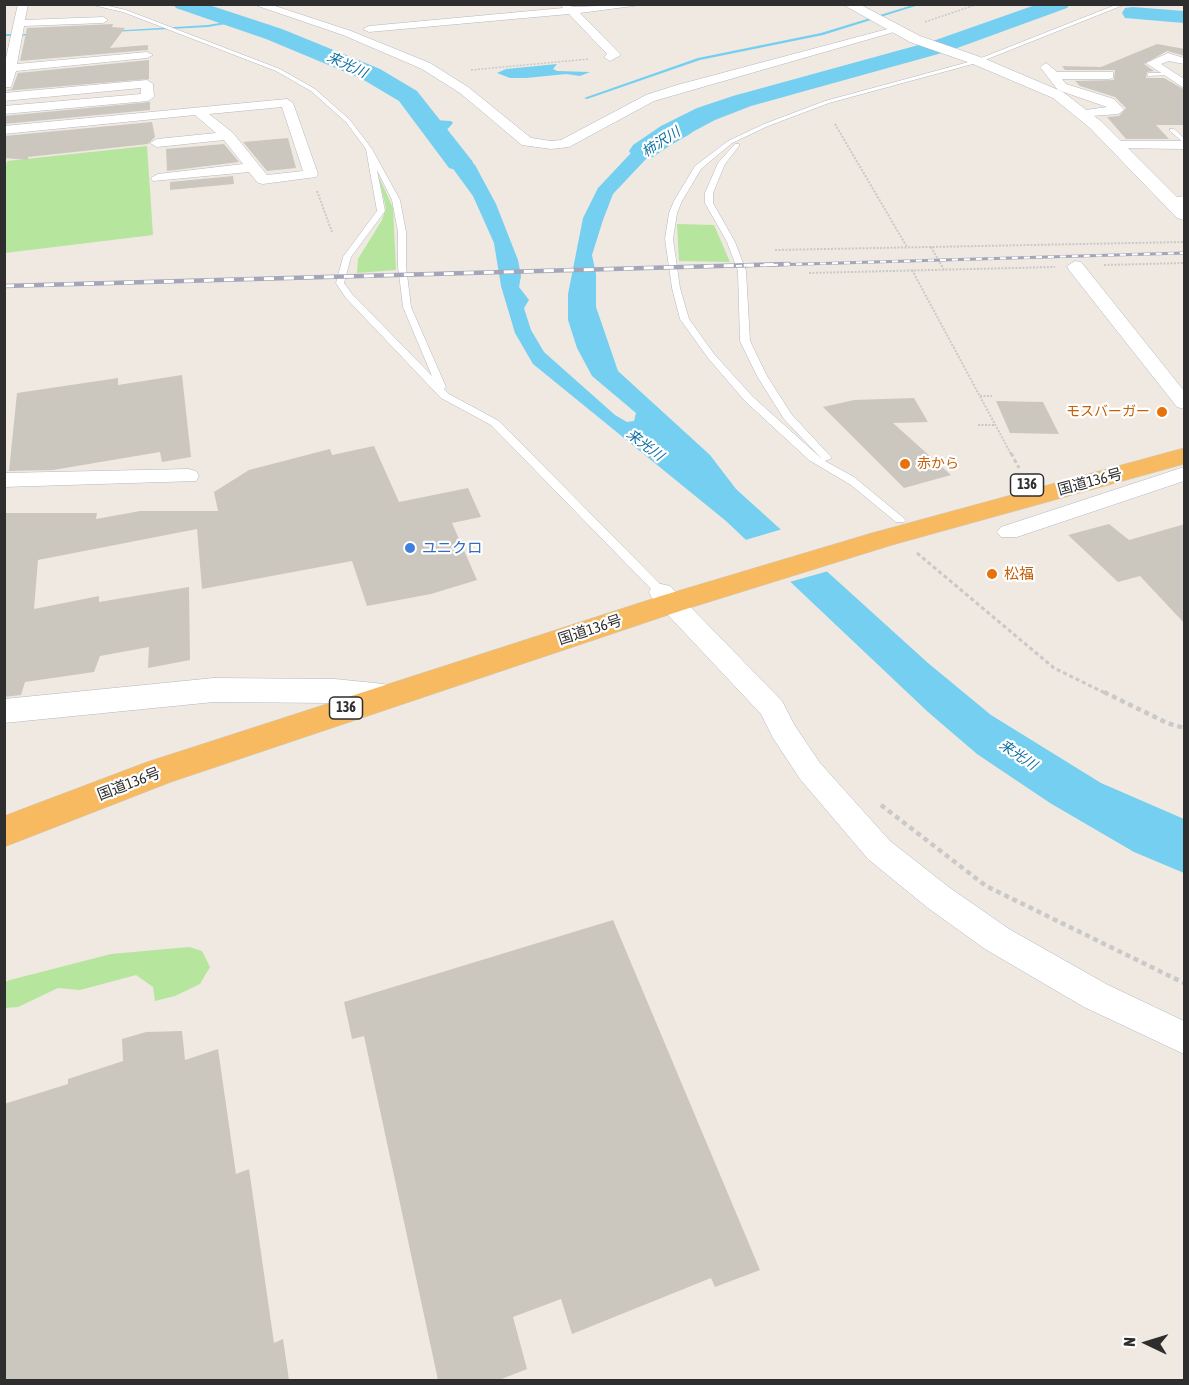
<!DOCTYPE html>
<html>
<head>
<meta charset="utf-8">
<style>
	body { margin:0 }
	#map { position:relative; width:1189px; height:1385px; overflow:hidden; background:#efe9e1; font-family:"Asap Condensed",sans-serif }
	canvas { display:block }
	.frame { position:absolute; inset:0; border:6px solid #2e2e2e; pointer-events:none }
	.north { position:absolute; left:1117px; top:1313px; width:60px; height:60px; -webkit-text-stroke:4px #fff; paint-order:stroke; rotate:274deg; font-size:16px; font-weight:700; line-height:24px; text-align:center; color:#2e2e2e }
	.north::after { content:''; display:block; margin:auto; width:21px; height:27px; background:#2e2e2e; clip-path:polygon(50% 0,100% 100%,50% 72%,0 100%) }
</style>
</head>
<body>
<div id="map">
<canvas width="1189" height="1385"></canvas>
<div class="frame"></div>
<div class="north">N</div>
</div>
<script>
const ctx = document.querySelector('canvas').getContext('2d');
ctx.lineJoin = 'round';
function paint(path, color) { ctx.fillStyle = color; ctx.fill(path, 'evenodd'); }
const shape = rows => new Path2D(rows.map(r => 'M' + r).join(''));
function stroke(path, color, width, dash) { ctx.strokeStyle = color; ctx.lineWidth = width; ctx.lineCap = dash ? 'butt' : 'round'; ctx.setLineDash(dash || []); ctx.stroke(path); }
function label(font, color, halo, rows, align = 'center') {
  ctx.font = font + ' "Asap Condensed","Noto Sans JP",sans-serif'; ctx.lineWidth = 4.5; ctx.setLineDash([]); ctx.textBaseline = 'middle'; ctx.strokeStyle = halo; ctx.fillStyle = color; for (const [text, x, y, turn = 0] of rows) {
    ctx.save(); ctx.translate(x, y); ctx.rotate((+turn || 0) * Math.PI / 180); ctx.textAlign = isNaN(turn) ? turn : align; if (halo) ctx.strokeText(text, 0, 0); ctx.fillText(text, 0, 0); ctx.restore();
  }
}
const green = shape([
	[147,146,153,235,5,253,4,177,7,161],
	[378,175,393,208,396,270,357,273,358,259,382,220,386,208],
	[677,224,714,225,730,262,679,261],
	[189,947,202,951,210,967,200,984,175,996,155,1001,153,987,136,975,80,990,58,988,18,1007,5,1008,5,982,10,980,111,954]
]);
const water = shape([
	[557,64,553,69,557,71,590,72,580,76,566,74,526,78,510,78,497,73,506,69],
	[419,102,434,120,451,121,453,123,444,133,475,165,496,204,518,260,521,276,519,287,529,300,524,308,531,330,544,352,615,415,627,422,634,421,636,413,592,376,577,348,568,320,568,294,583,218,598,188,630,154,656,135,701,112,712,115,690,134,646,159,613,194,603,220,592,255,596,274,596,307,618,371,710,455,736,489,928,663,991,715,1101,783,1184,819,1184,873,1134,852,1050,803,977,754,928,712,726,521,533,364,515,333,501,286,494,243,473,196,426,132,410,103]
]);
const pier = shape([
	[786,528,832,570,786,583,742,541]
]);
const stream = shape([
	[916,4,922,4,823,35,700,60,587,99,584,98,698,58,821,33,916,4],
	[237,20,238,22,208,27,112,32,110,31,208,25,237,20],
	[4,34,38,34,40,35,4,36,4,34]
]);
const river = shape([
	[173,4,206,4,282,29,380,69,417,91,473,162,469,168,459,171,449,168,399,101,362,79,266,39,176,8,173,4],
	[1038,4,1070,4,1067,8,949,51,751,106,715,120,681,138,653,157,643,159,633,157,629,151,633,145,661,126,697,108,733,96,933,41,1038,4],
	[1133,7,1184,11,1184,23,1125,18,1122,13,1125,8,1133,7]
]);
const building = shape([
	[113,24,112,27,125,28,110,48,148,45,148,50,20,61,27,28],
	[1157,44,1185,49,1185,56,1167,51,1144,64,1154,71,1147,72,1146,78,1164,78,1185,90,1185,125,1156,125,1169,139,1126,139,1107,117,1119,116,1126,108,1115,97,1080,86,1075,81,1114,80,1115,70,1065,70,1062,66,1101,67],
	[149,60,149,79,4,91,12,89,18,73],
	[150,102,150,110,4,124,4,116],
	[152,122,155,137,148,144,28,157,28,160,4,158,4,136],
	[288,138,296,168,267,171,243,142],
	[224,144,239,162,167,171,166,149],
	[233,176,234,184,170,190,170,182],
	[182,375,191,457,162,462,160,452,53,470,9,471,17,393,118,378,118,385],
	[914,398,928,422,893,423,951,475,904,488,823,407,854,400],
	[996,401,1043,402,1059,434,1010,433],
	[374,446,399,502,468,488,481,517,452,523,477,580,431,594,367,606,352,561,202,589,197,529,38,560,34,609,99,596,99,602,189,587,190,660,148,668,149,647,100,656,94,672,25,682,21,695,4,697,4,513,97,513,96,519,140,511,218,511,214,492,249,470,330,449,332,455],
	[1109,524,1129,540,1185,524,1185,624,1140,576,1118,582,1068,535],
	[613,920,760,1270,715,1287,711,1278,572,1334,561,1299,513,1317,527,1369,499,1380,438,1380,364,1036,352,1039,344,1002],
	[182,1031,185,1060,218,1049,236,1174,249,1169,274,1343,283,1339,289,1380,4,1380,4,1104,68,1084,68,1079,123,1061,122,1039,146,1032]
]);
const pathFar3 = shape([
	[925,22,978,4],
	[471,70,589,59]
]);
const pathFar2 = shape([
	[835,124,907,247],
	[317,191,332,232],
	[931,247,944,270],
	[775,250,1184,242],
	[1104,265,1184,263],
	[912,270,1011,454],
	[809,273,1055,267],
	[980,396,992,396],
	[978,425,996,425]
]);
const pathFar1 = shape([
	[1011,453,1019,468],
	[917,553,1054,668,1107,694]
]);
const path = shape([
	[1104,692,1167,723,1184,728],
	[881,805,986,886,1184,983]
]);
const service = shape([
	[88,4,100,4,126,10,280,69,315,89,350,120,372,149,400,200,406,232,406,266,411,307,446,387,444,389,449,394,499,421,665,589,667,592,665,595,657,595,491,425,441,398,346,298,336,283,343,257,377,211,366,149,346,122,311,91,276,71,123,12,88,4],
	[377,170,392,200,398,232,398,266,403,307,432,376,352,294,344,283,351,257,385,211,377,170],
	[1118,4,1126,4,980,62,829,103,768,126,732,143,701,169,682,201,677,213,673,239,680,288,689,319,714,354,753,397,822,459,784,419,757,376,740,341,738,271,727,242,705,203,705,193,718,163,735,144,739,144,739,146,725,164,713,193,713,203,735,242,746,271,750,341,767,376,792,415,832,458,825,461,854,477,906,520,904,522,896,522,851,485,809,460,745,401,708,358,680,319,672,288,665,239,669,213,674,201,695,166,728,141,764,124,825,101,976,60,1118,4],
	[1149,73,1168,73,1171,75,1147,76,1149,73],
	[1170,129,1174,129,1184,138,1184,143,1170,131,1170,129]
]);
const minor = shape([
	[18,4,28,4,25,20,103,17,108,20,103,23,24,26,17,64,147,52,153,55,147,58,16,71,11,87,4,87,4,67,18,4],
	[252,4,269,4,351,31,430,63,468,87,531,138,551,141,561,140,646,95,677,85,895,27,901,30,654,101,569,147,551,149,522,145,460,93,422,69,343,35,252,4],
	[560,4,574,7,648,4,580,13,621,55,610,61,604,57,607,54,569,14,369,32,363,29,369,26,563,8,560,4],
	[1168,53,1184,58,1184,64,1169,61,1161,64,1184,79,1184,88,1146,63,1168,53],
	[1046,63,1057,72,1113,72,1113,78,1109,79,1062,79,1066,84,1114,99,1124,110,1118,114,1079,117,1079,111,1107,107,1058,90,1040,67,1046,63],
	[147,80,153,84,154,97,148,101,4,114,4,106,141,94,141,88,4,101,4,93,147,80],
	[287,99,293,103,318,174,316,177,263,184,258,183,249,172,153,181,151,178,158,174,243,164,224,140,157,147,150,143,157,139,216,133,195,115,4,134,4,126,287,99],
	[282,107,303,171,267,175,233,133,209,114,282,107],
	[1116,141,1184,141,1184,149,1111,148,1109,145,1116,141],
	[1184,196,1184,205,1172,207,1164,202,1167,199,1184,196],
	[1075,261,1081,262,1184,391,1184,409,1177,407,1069,270,1067,266,1075,261],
	[1184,467,1184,481,1017,537,1001,537,997,532,1001,527,1184,467],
	[188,469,196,471,199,476,196,481,4,487,4,473,188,469],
	[661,584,670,586,782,701,795,726,820,763,890,841,950,888,1009,929,1108,985,1184,1021,1184,1054,1084,1007,985,949,928,908,868,859,800,779,773,738,761,714,652,598,649,592,652,586,661,584]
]);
const tertiary = shape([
	[842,4,859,4,920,36,983,58,1063,92,1102,122,1184,204,1184,220,1177,218,1090,128,1053,98,973,64,910,42,842,4],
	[214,678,335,679,384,684,396,688,401,696,396,704,384,708,335,703,214,702,4,723,4,699,214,678]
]);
const trunk = shape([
	[1184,448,1184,464,892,545,683,610,171,782,4,847,4,816,147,762,661,596,872,533,1184,448]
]);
const railFar1 = shape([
	[736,266,1184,253]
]);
const rail = shape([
	[4,286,789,264]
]);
const markers = [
	[1162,412,6,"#e8710a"],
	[905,464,6,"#e8710a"],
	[410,548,6,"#3f7fe0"],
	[992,574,6,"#e8710a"]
];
const farWaternames = [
	["来光川",347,65,25],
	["柿沢川",661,142,-33],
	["来光川",645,445,37],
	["来光川",1018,755,34]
];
const farFoodnames = [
	["モスバーガー",1150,412],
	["赤から",917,464,"left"]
];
const shields = [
	[1027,485,33],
	[346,708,33]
];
const shieldNames = [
	["136",1027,485],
	["136",346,708]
];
const streetNames = [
	["国道136号",1090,482,-15],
	["国道136号",590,630,-18],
	["国道136号",129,784,-21]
];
const shopNames = [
	["ユニクロ",422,548]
];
const foodNames = [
	["松福",1004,574]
];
paint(green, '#b6e59e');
paint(water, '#75cff0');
paint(pier, '#efe9e1');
paint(stream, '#75cff0');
paint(river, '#75cff0');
paint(building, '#cbc7bf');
stroke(service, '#b4b7c1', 1);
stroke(minor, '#b4b7c1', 1);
stroke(tertiary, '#b4b7c1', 1);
stroke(trunk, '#c9c9c9', 1);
stroke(pathFar3, '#c9c9c9', 1.5, [2, 1.5]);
stroke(pathFar2, '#c9c9c9', 2, [2, 1.5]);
stroke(pathFar1, '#c9c9c9', 3, [4, 3]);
stroke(path, '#c9c9c9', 4.5, [5, 4]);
paint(service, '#fff');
paint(minor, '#fff');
paint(tertiary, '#fff');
paint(trunk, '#f8ba60');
stroke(railFar1, '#a3a6b8', 3);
stroke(rail, '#a3a6b8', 4.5);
stroke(railFar1, '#fff', 2, [6]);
stroke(rail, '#fff', 3, [10]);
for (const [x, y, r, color] of markers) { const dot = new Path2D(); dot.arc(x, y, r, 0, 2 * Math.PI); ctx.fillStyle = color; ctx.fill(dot); stroke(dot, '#fff', 2); }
label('italic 14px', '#0d6fa3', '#fff', farWaternames);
label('14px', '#c56008', '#fff', farFoodnames, 'right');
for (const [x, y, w] of shields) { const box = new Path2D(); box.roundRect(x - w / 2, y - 11, w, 22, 4.5); ctx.fillStyle = '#fff'; ctx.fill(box); stroke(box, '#2e2e2e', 1.5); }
label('bold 14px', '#2e2e2e', null, shieldNames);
label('15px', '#2e2e2e', '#fff', streetNames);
label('15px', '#366cbe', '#fff', shopNames, 'left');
label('15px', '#c56008', '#fff', foodNames, 'left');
</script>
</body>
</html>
